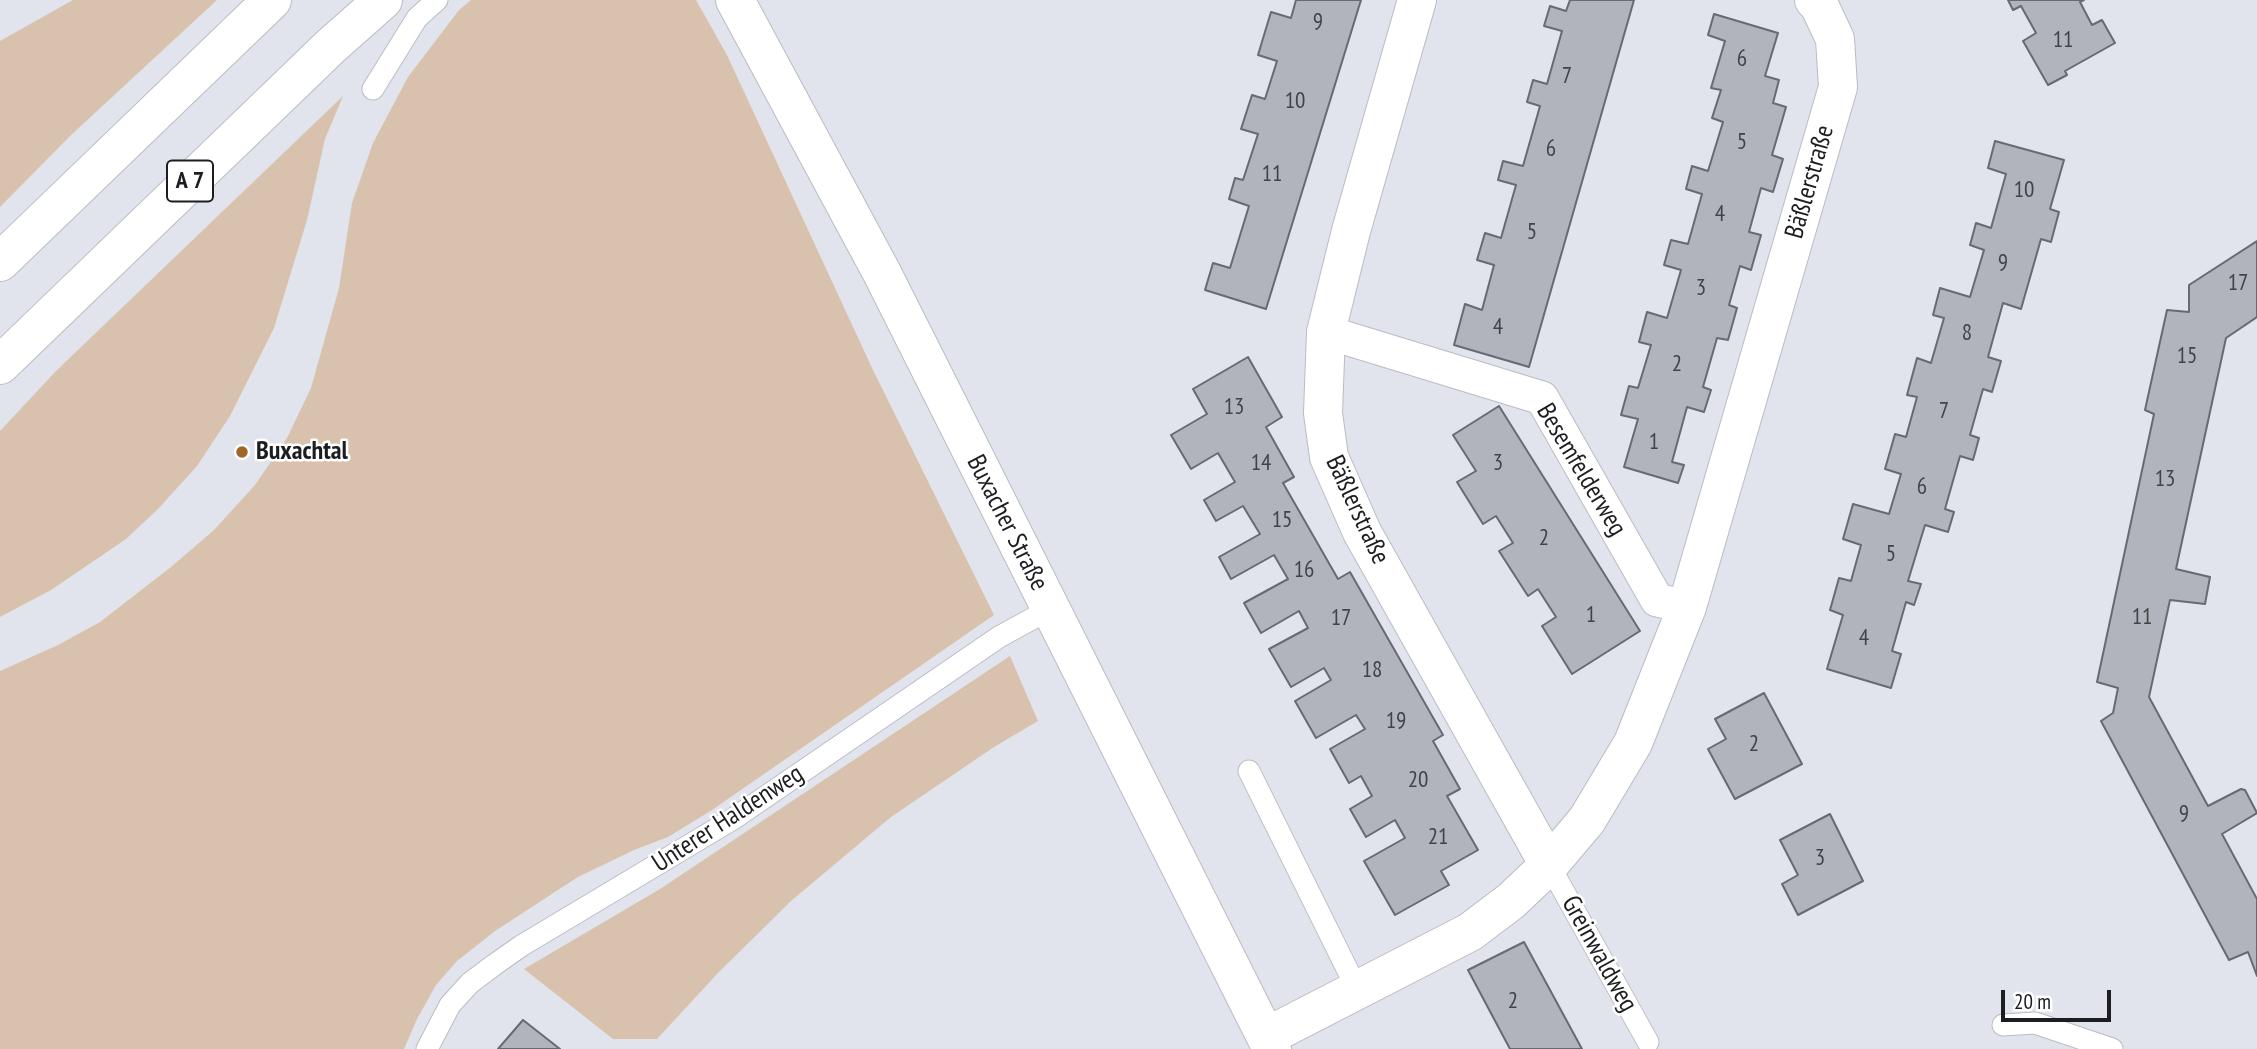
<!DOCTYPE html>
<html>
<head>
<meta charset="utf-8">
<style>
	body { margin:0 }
	#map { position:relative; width:2257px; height:1049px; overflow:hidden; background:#e1e4ed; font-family:"PT Sans Narrow",sans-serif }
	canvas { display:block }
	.scale { position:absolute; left:2001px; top:990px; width:110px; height:32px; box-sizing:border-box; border:4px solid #1c1d20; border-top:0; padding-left:9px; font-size:21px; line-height:24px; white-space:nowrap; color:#1c1d20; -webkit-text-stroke:5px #fff; paint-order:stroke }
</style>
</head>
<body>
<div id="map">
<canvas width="2257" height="1049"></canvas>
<div class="scale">20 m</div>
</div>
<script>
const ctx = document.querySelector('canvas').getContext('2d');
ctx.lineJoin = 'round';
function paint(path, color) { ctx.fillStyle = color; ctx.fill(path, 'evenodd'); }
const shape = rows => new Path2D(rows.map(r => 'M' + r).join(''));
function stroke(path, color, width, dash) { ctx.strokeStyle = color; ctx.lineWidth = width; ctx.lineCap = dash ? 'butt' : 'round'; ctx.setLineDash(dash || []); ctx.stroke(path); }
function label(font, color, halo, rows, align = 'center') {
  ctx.font = font + ' "PT Sans Narrow",sans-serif'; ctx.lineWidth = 5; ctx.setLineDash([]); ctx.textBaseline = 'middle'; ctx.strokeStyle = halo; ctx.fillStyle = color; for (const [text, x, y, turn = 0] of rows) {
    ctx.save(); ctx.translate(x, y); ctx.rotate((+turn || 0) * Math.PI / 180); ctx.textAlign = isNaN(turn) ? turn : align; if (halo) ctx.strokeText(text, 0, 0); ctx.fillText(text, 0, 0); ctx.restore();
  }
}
const green = shape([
	[73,0,217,0,70,136,0,207,0,41],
	[471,0,696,0,727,55,873,370,994,615,712,810,668,837,634,850,578,877,495,931,457,961,436,985,417,1019,404,1049,0,1049,0,671,58,645,100,622,171,567,214,530,255,485,287,438,311,388,339,288,352,203,373,143,408,77,459,10],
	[343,96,325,139,307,220,274,328,230,416,197,466,158,509,126,539,51,590,0,617,0,431,56,371],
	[1010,656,1038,721,994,747,891,817,791,901,718,973,657,1039,613,1039,524,969,660,889]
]);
const building = shape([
	[1296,0,1361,0,1266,309,1205,290,1213,263,1230,268,1249,206,1229,199,1235,178,1243,180,1258,134,1241,129,1252,95,1265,99,1277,61,1258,55,1271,12,1291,18,1296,0],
	[1570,0,1634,0,1529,367,1454,345,1465,304,1482,310,1494,265,1477,260,1485,233,1501,238,1516,185,1498,180,1503,161,1523,166,1540,106,1527,102,1533,80,1547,84,1562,31,1544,26,1550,6,1566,11,1570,0],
	[2008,0,2084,0,2080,2,2092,25,2102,20,2115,43,2065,71,2067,75,2048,85,2023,41,2036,33,2021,6,2013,10,2008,0],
	[1714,14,1778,33,1765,76,1779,80,1773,103,1786,107,1772,155,1783,159,1773,192,1761,188,1749,232,1761,235,1751,270,1740,266,1729,305,1737,308,1728,340,1717,338,1703,387,1711,390,1704,412,1687,407,1672,462,1684,465,1678,483,1624,467,1638,419,1621,415,1629,386,1638,388,1651,345,1639,342,1647,312,1667,318,1681,270,1664,265,1671,240,1688,244,1702,194,1686,189,1692,166,1708,171,1723,122,1712,118,1721,90,1711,88,1725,41,1708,35,1714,14],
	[1995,141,2064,160,2050,209,2059,212,2051,242,2041,239,2021,309,2003,303,1988,357,2001,361,1992,392,1983,389,1970,435,1979,438,1973,460,1960,456,1945,509,1954,512,1948,532,1925,525,1908,581,1921,584,1914,605,1906,602,1892,651,1901,654,1891,688,1827,669,1843,615,1830,610,1839,578,1851,581,1861,545,1843,539,1853,504,1889,514,1901,474,1885,469,1895,434,1906,437,1917,397,1907,395,1917,358,1931,363,1944,318,1933,315,1940,288,1970,297,1984,250,1970,245,1976,223,1991,228,2006,174,1988,168,1995,141],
	[2257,241,2257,317,2226,338,2176,569,2210,577,2205,604,2170,600,2149,697,2208,806,2241,789,2245,790,2257,813,2222,834,2257,899,2257,976,2248,952,2229,960,2101,721,2113,713,2118,688,2097,682,2154,414,2145,410,2167,310,2189,312,2189,285,2257,241],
	[1248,357,1282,417,1266,427,1294,477,1283,483,1338,579,1350,572,1443,735,1433,741,1460,789,1447,796,1478,850,1441,871,1449,885,1395,915,1364,861,1405,838,1395,820,1366,837,1350,809,1372,796,1361,776,1349,783,1330,749,1365,729,1356,715,1316,738,1295,701,1331,680,1324,668,1291,687,1269,649,1308,628,1299,611,1261,633,1244,603,1288,579,1274,555,1231,579,1219,557,1260,534,1243,506,1216,521,1204,500,1235,482,1218,453,1191,469,1171,435,1207,414,1193,389,1248,357],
	[1499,406,1640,631,1572,674,1542,626,1556,617,1538,589,1528,596,1499,551,1513,543,1496,516,1483,524,1457,482,1476,471,1453,435,1499,406],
	[1764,693,1802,764,1735,799,1708,749,1726,739,1715,719,1764,693],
	[1830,814,1863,881,1798,915,1782,884,1798,875,1780,840,1830,814],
	[1524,942,1582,1049,1510,1049,1468,970,1524,942],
	[523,1020,560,1049,498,1049,523,1020]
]);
const service = shape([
	[373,89,417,18,437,0],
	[1249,771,1357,989],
	[1549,865,1648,1042],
	[2003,1025,2035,1023,2112,1049],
	[427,1049,450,1005,470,983,494,965,521,946,733,819,999,637,1050,609]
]);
const pedestrian = shape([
	[1326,332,1542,398,1657,600,1687,607]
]);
const minor = shape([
	[735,0,882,273,1272,1049],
	[1417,0,1351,231,1326,332,1323,413,1329,457,1362,532,1549,865],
	[1266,1037,1470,932,1511,901,1549,865,1587,820,1633,743,1687,607,1838,87,1835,39,1819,5,1814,0]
]);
const motorway = shape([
	[0,262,272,0],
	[0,365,331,46,383,0]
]);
const markers = [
	[242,452,7,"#a06625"]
];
const numberNames = [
	["9",1318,22],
	["11",2063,40],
	["6",1742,59],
	["7",1567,76],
	["10",1295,101],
	["5",1742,142],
	["6",1551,149],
	["11",1272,174],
	["10",2024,190],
	["4",1720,214],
	["5",1532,232],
	["9",2003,263],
	["17",2238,283],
	["3",1701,288],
	["4",1498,327],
	["8",1967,333],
	["15",2187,356],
	["2",1677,364],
	["13",1234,407],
	["7",1944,411],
	["1",1654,442],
	["14",1261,463],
	["3",1498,463],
	["13",2165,479],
	["6",1922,487],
	["15",1282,520],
	["2",1544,538],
	["5",1891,554],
	["16",1304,570],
	["1",1591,615],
	["11",2142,617],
	["17",1341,618],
	["4",1864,638],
	["18",1372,670],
	["19",1396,721],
	["2",1754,744],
	["20",1418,780],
	["9",2184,814],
	["21",1438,837],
	["3",1820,858],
	["2",1513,1001]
];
const shields = [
	[190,181,46]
];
const shieldNames = [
	["A 7",190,181]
];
const streetNames = [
	["Bäßlerstraße",1810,182,-74],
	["Besemfelderweg",1581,470,59],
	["Bäßlerstraße",1357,510,65],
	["Buxacher Straße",1007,523,63],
	["Unterer Haldenweg",728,819,-33],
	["Greinwaldweg",1599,954,61]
];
const poiNames = [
	["Buxachtal",256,452]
];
paint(green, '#d8c2ae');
paint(building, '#b1b4bc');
stroke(building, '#686a72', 2);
stroke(service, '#babcc5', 23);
stroke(pedestrian, '#babcc5', 35);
stroke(minor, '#babcc5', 40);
stroke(motorway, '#babcc5', 40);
stroke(service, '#fff', 21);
stroke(pedestrian, '#fff', 33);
stroke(minor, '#fff', 38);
stroke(motorway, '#fff', 38);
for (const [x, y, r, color] of markers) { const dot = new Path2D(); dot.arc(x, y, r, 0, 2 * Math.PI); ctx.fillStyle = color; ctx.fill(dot); stroke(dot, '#fff', 2.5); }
label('23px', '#414347', null, numberNames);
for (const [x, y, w] of shields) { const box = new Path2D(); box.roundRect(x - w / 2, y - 20.5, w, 41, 5); ctx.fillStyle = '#fff'; ctx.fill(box); stroke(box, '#1c1d20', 2); }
label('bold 24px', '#1c1d20', null, shieldNames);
label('26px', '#1c1d20', '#fff', streetNames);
label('bold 26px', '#1c1d20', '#fff', poiNames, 'left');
</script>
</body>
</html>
